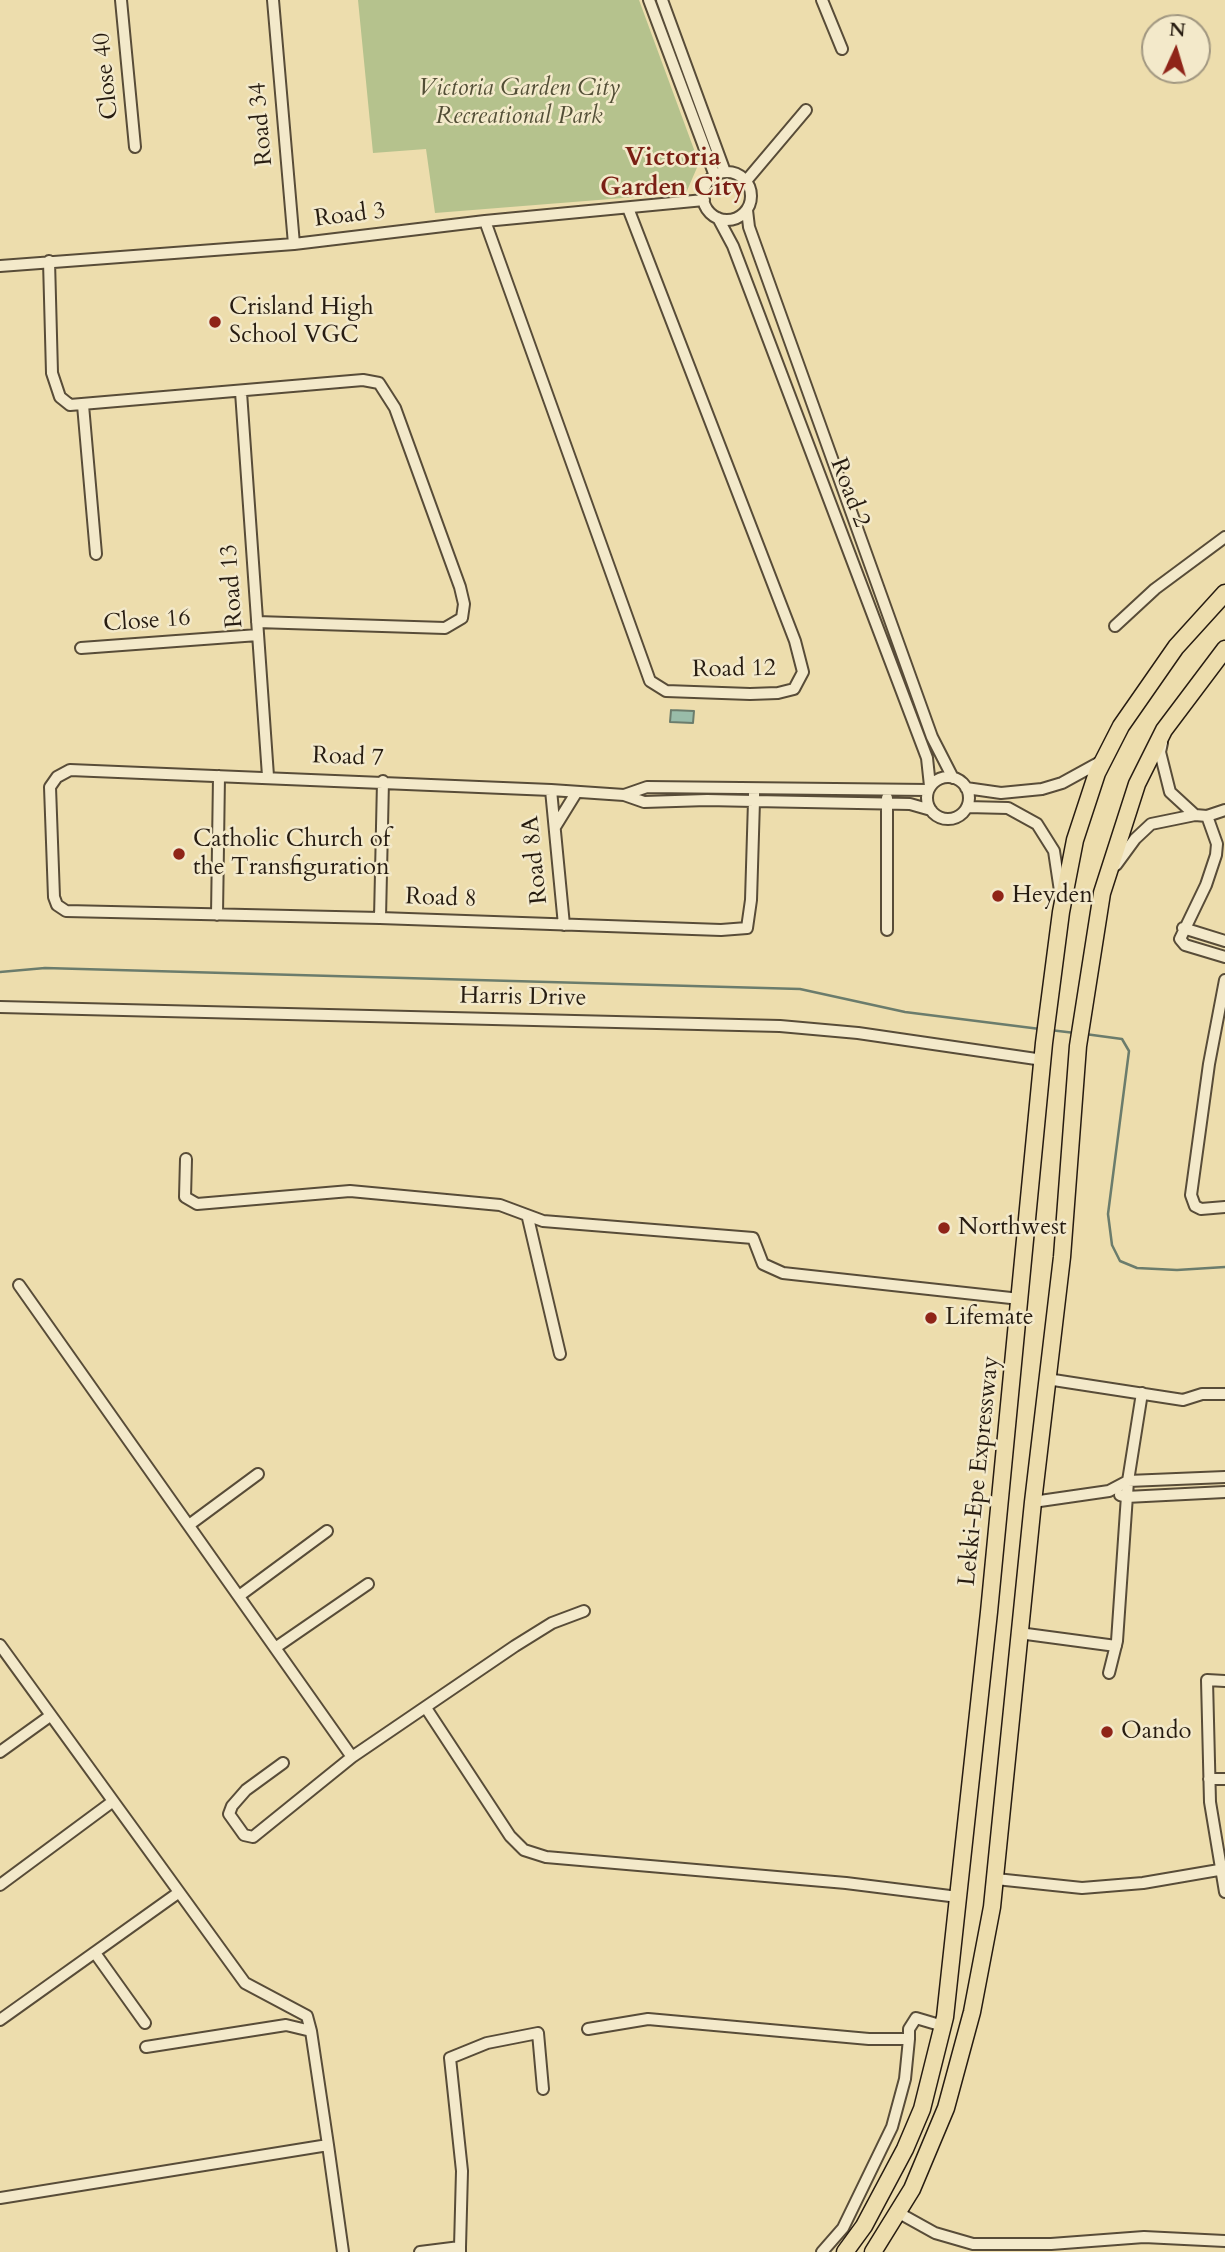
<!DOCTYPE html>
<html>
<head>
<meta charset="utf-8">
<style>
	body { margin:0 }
	#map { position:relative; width:1225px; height:2252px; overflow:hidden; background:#edddad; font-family:Cardo,serif }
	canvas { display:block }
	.north { position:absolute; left:1141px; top:14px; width:70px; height:70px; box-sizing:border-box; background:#f3e9ca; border:2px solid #a19780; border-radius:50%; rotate:4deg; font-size:19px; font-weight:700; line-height:28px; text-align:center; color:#271c11 }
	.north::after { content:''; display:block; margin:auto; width:24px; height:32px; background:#8f2418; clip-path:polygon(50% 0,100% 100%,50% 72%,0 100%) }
</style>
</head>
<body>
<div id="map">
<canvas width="1225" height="2252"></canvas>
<div class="north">N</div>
</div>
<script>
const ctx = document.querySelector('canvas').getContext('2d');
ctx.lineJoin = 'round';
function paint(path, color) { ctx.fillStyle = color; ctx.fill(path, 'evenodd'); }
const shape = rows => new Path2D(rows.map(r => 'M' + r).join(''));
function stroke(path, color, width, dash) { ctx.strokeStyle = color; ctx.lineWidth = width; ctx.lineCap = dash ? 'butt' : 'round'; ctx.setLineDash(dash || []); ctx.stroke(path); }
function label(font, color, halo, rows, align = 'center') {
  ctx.font = font + ' Cardo,serif'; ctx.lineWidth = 5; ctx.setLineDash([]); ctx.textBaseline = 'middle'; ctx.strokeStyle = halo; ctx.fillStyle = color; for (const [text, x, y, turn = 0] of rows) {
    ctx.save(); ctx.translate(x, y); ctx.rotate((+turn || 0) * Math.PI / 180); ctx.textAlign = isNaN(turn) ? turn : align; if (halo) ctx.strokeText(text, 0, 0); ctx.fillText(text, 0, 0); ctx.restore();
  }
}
const green = shape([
	[358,0,639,0,699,163,686,193,435,213,426,149,373,153]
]);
const water = shape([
	[671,710,694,711,693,723,670,722,671,710]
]);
const stream = shape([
	[0,972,45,968,800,989,905,1012,1040,1029],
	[1050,1030,1075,1033],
	[1085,1034,1122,1039,1129,1051,1108,1214,1112,1245,1120,1261,1137,1268,1177,1270,1225,1267]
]);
const minor = shape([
	[121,0,135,147],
	[273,0,294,244],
	[649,0,715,176],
	[662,0,725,172],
	[822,0,842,49],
	'703 196a24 24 0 1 1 48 0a24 24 0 1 1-48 0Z',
	[746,181,806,110],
	[747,210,749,227,932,737,953,778],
	[718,218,733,246,927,758,930,786],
	[485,221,650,681,666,691,750,694,778,693,794,689,803,672,795,641,628,208],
	[49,261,52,373,60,397,70,405,363,380,379,383,395,408,460,587,464,604,462,618,445,628,257,622],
	[0,266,294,244,485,221,704,200],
	[241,392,268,776],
	[83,405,96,554],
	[1115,626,1155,589,1225,537],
	[81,648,258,635],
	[1162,743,1160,752,1170,792,1195,815],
	'927 798a21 21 0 1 1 42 0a21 21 0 1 1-42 0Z',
	[966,788,1001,793,1042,789,1062,783,1102,761],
	[754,789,754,801,751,900,747,928,721,930,380,918,66,911,57,905,54,897,50,787,57,777,70,770,551,790,624,795,644,802,707,800,754,801,910,804,931,810],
	[551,790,564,925],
	[624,795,647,787,928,790],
	[887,798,887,930],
	[967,807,1008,808,1037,824,1054,851,1060,891],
	[1207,816,1217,844,1216,855,1206,885,1180,939,1185,945,1225,957],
	[555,827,576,793],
	[1116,865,1135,839,1151,824,1195,815,1207,816,1225,810],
	[217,915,219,776],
	[380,918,383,781],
	[1183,928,1225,941],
	[1225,980,1209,1064,1191,1195,1195,1206,1201,1209,1225,1207],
	[0,1007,780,1026,858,1033,1043,1060],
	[186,1159,185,1197,197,1204,350,1191,500,1205,543,1221,753,1238,763,1264,783,1273,1020,1299],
	[528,1218,560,1354],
	[19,1285,352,1757],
	[1047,1379,1183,1400,1202,1394,1225,1394],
	[1120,1495,1126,1497,1225,1492],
	[1033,1502,1109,1491,1128,1481,1225,1477],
	[189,1525,258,1474],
	[239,1596,327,1531],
	[1019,1633,1116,1646],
	[0,1645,245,1983,307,2016,311,2031],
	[275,1648,368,1584],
	[1109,1673,1117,1641,1128,1481,1142,1393],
	[1225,1681,1207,1680,1210,1802,1225,1892],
	[426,1708,510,1836,524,1850,546,1857,846,1883,958,1897],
	[0,1752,50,1716],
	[283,1763,246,1790,232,1806,229,1814,244,1835,253,1837,352,1757,515,1646,552,1623,584,1611],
	[1209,1779,1225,1779],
	[996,1879,1082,1888,1143,1883,1225,1869],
	[0,1885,112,1802],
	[95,1953,145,2023],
	[0,2020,178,1893],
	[588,2029,648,2019,869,2039,909,2039,909,2029,916,2018,943,2026],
	[146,2047,286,2025,311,2031,328,2145],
	[0,2198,328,2145,343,2252],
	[899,2213,935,2233,973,2244,1051,2244,1144,2237,1225,2241],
	[460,2247,462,2171,450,2058,487,2043,538,2033,543,2089],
	[420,2252,460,2247,460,2252],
	[822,2252,843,2228,892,2127,905,2079,909,2039]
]);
const highway = shape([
	[845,2252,864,2226,905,2149,922,2109,945,2017,989,1612,1044,1043,1061,912,1075,840,1097,773,1121,726,1176,647,1225,593],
	[873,2252,912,2189,946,2108,972,2012,992,1907,1033,1502,1062,1257,1078,1046,1102,893,1137,784,1164,730,1225,649]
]);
const markers = [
	[215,322,7,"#8f2418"],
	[179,854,7,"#8f2418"],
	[998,896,7,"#8f2418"],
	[944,1228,7,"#8f2418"],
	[931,1318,7,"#8f2418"],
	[1107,1732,7,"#8f2418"]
];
const streetNames = [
	["Close 40",107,76,-96],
	["Road 34",262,124,-95],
	["Road 3",350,216,-7],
	["Road 2",849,493,69],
	["Road 13",233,586,-94],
	["Close 16",147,622,-4],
	["Road 12",734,670,-1],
	["Road 7",348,758,2],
	["Road 8A",536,860,-96],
	["Road 8",441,899,2],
	["Harris Drive",523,998,1],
	["Lekki-Epe Expressway",980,1471,-84]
];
const parkNames = [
	["Victoria Garden City",519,89],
	["Recreational Park",519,117]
];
const poiNames = [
	["Crisland High",229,308],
	["School VGC",229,336],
	["Catholic Church of",193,840],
	["the Transfiguration",193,868],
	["Heyden",1012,896],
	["Northwest",958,1228],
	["Lifemate",945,1318],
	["Oando",1121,1732]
];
const neighbourhoodNames = [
	["Victoria",673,159],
	["Garden City",673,189]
];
paint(green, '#b5c28d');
paint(water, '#99bca9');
stroke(water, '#6b7c6c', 2);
stroke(stream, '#6b7c6c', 2.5);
stroke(minor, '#584c38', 14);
stroke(highway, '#271c11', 19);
stroke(minor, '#f3e9ca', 10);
stroke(highway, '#edddad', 16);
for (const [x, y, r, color] of markers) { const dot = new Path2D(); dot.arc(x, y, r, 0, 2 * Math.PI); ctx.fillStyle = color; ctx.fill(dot); stroke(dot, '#f3e9ca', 2.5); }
label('24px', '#271c11', '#f3e9ca', streetNames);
label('italic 24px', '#524e36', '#f3e9ca', parkNames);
label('24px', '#271c11', '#f3e9ca', poiNames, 'left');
label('bold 26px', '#7a1f14', '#f3e9ca', neighbourhoodNames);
</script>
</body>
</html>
